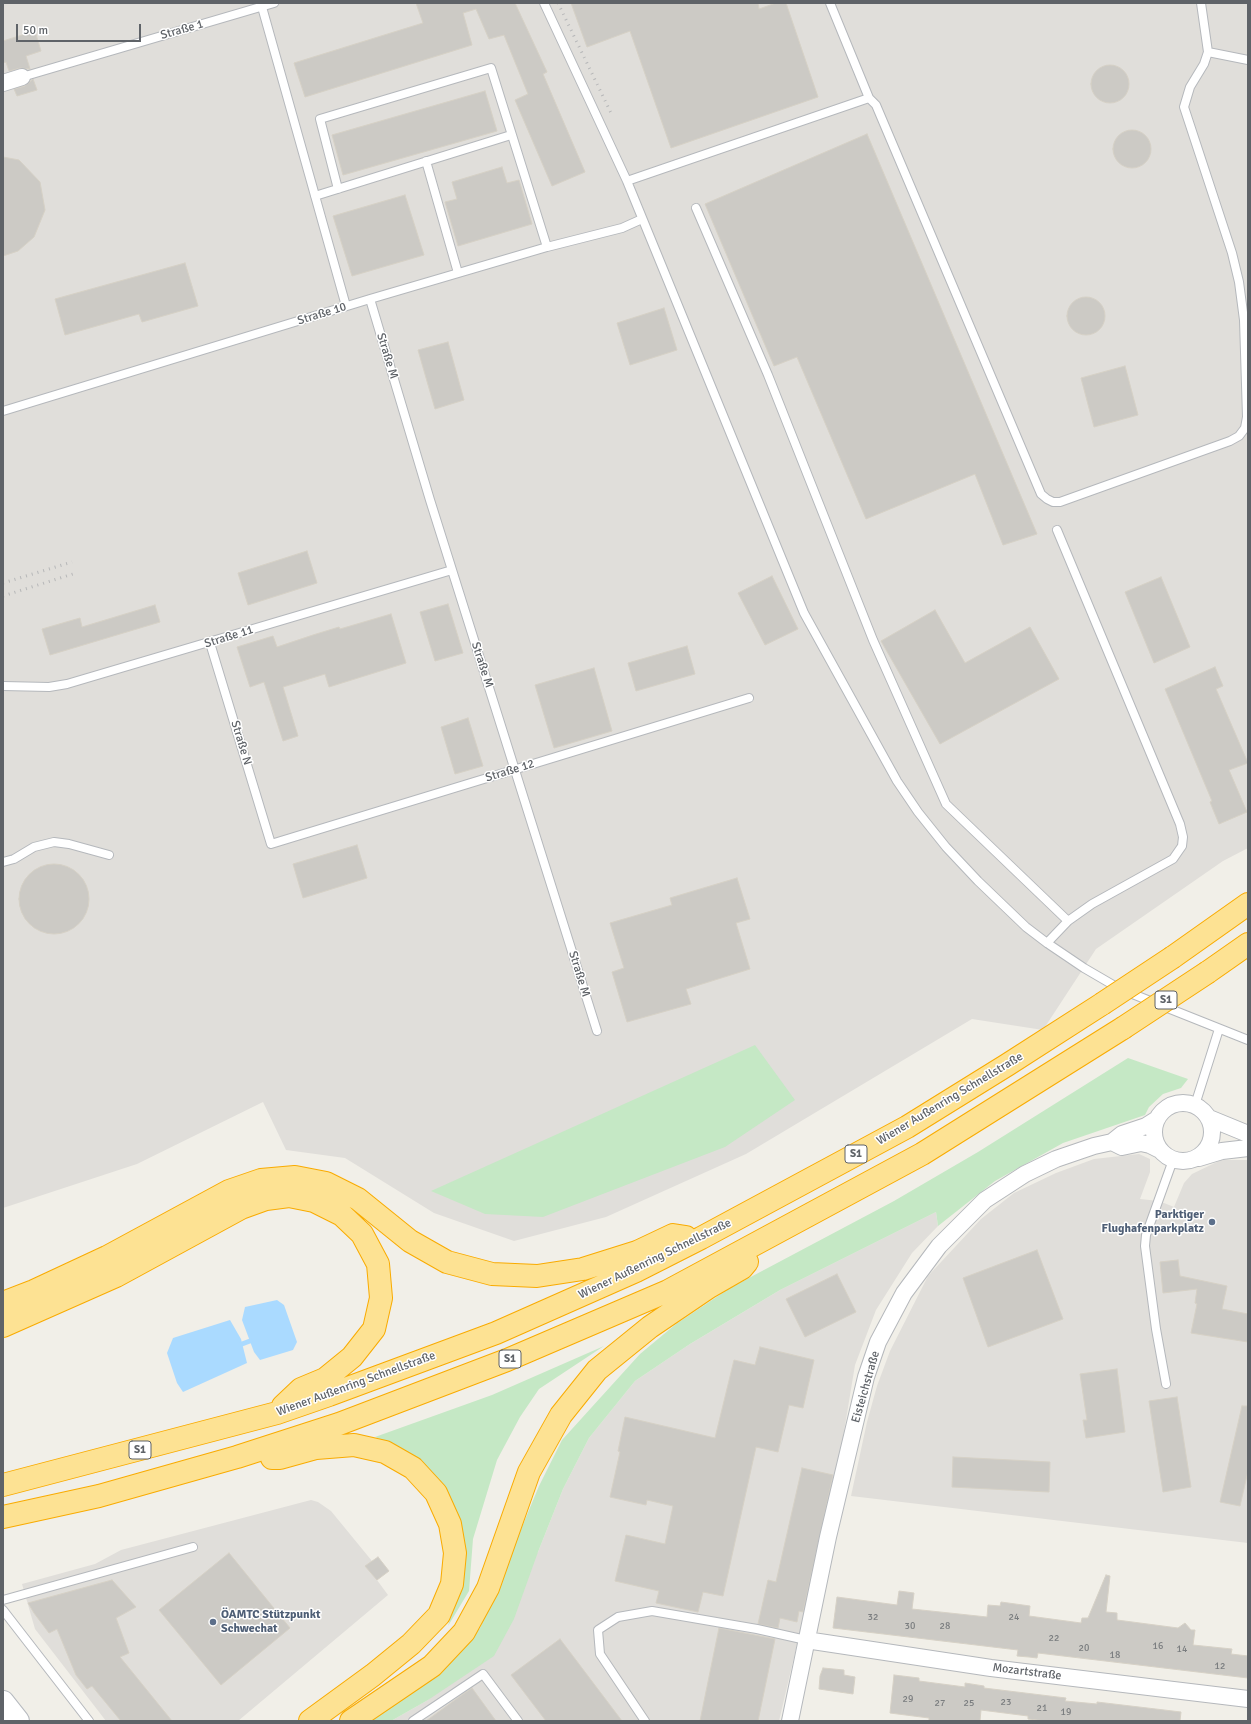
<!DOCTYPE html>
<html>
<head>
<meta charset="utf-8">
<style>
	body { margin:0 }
	#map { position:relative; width:1251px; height:1724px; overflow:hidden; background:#f1efe8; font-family:Signika,sans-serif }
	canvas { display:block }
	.frame { position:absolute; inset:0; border:4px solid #5f6368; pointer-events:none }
	.scale { position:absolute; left:16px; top:24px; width:125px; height:18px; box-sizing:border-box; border:2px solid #5f6368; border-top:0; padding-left:5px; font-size:12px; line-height:14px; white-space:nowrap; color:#5f6368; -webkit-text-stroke:3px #fff; paint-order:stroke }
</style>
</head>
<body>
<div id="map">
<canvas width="1251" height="1724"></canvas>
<div class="frame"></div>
<div class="scale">50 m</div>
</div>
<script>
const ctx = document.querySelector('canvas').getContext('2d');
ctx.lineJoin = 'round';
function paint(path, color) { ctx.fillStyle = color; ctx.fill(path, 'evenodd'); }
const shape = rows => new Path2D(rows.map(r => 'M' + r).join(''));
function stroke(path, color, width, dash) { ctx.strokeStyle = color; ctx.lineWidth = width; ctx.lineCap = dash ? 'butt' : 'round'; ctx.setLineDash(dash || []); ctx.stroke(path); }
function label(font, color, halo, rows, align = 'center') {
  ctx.font = font + ' Signika,sans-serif'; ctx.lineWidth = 3; ctx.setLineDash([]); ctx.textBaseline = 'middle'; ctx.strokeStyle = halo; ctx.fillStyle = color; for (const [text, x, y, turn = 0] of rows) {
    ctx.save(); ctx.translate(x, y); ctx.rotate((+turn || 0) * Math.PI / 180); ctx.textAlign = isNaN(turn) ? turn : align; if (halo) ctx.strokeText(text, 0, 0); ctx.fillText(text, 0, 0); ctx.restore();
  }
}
const industrial = shape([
	[3,3,1248,3,1248,848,1223,861,1096,949,1043,1030,972,1019,746,1154,606,1217,514,1241,434,1213,345,1158,286,1150,263,1102,137,1164,3,1208],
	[1139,1154,1150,1159,1150,1172,1140,1199,1159,1201,1174,1207,1184,1183,1192,1174,1221,1160,1248,1160,1248,1543,851,1496,867,1422,877,1386,890,1351,928,1276,981,1219,1014,1193,1056,1173,1094,1159],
	[936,1212,938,1226,912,1253,876,1310,855,1365,837,1474,779,1721,391,1721,428,1700,538,1552,563,1489,589,1438,635,1381,690,1344,780,1290],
	[311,1500,318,1502,331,1511,372,1561,378,1557,389,1571,377,1580,388,1595,238,1721,106,1721,35,1629,22,1584,95,1564,121,1550]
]);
const green = shape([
	[755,1045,795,1100,725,1147,543,1217,485,1214,431,1191],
	[1128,1058,1188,1079,1181,1088,1163,1094,1149,1107,1145,1115,1063,1143,995,1181,938,1226,936,1212,780,1290,690,1344,635,1381,589,1438,563,1489,538,1552,514,1619,494,1656,428,1700,391,1721,367,1721,448,1665,480,1628,539,1486,562,1440,640,1354,676,1324,730,1288,894,1201,978,1152],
	[604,1346,539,1389,520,1417,497,1460,473,1539,469,1591,448,1626,454,1606,442,1484,426,1466,412,1456,397,1446,375,1437,492,1395]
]);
const water = shape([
	[277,1300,284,1305,297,1342,293,1350,260,1360,254,1352,242,1320,245,1307],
	[230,1320,241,1339,247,1363,183,1392,177,1383,167,1353,173,1338]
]);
const stream = shape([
	[242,1344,250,1341]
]);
const building = shape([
	[416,3,515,3,547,72,543,74,585,172,552,186,515,100,528,94,504,35,489,39,476,9,463,13,472,45,305,97,294,63,423,23,416,3],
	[571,3,758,3,759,9,776,3,786,3,818,97,671,148,630,31,587,47,571,3],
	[35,31,41,51,26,56,30,69,20,68,9,71,6,62,3,63,3,41,35,31],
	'1091 84a19 19 0 1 1 38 0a19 19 0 1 1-38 0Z',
	[33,79,37,90,17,96,14,89,25,86,33,79],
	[485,91,497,131,343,175,332,135,485,91],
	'1113 149a19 19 0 1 1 38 0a19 19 0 1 1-38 0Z',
	[867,134,1037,534,1003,545,975,474,866,519,797,357,774,366,705,204,867,134],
	[3,157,19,160,40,182,45,210,34,237,18,251,3,256,3,157],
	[502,167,507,183,519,180,532,224,458,246,445,202,457,199,452,182,502,167],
	[405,195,424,255,352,276,333,216,405,195],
	[185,263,198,306,142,322,139,314,65,335,55,299,185,263],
	'1067 316a19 19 0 1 1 38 0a19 19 0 1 1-38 0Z',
	[664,308,677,350,630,365,617,323,664,308],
	[448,342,464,400,435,409,418,350,448,342],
	[1125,366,1138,415,1094,427,1081,378,1125,366],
	[307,551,317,583,248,605,238,573,307,551],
	[772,576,798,629,765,645,738,593,772,576],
	[1161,577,1190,647,1154,663,1125,592,1161,577],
	[448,604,463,653,435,661,420,612,448,604],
	[155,605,160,622,50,655,42,629,80,618,82,627,155,605],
	[935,610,965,663,1030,627,1059,679,940,744,881,641,935,610],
	[391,614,406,663,329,687,325,674,283,687,298,736,283,741,264,682,250,687,237,647,273,636,277,647,313,635,339,627,340,629,391,614],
	[687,646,695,674,636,691,628,663,687,646],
	[1215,667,1223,686,1216,689,1248,763,1229,770,1247,812,1219,824,1210,802,1212,801,1165,689,1215,667],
	[594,668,612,731,554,748,535,685,594,668],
	[468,718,483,766,455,774,441,727,468,718],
	[357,845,367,878,303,898,293,864,357,845],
	'19 899a35 35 0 1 1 70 0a35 35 0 1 1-70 0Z',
	[737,878,750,919,736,923,750,969,686,989,691,1004,627,1022,612,972,624,968,610,923,672,905,670,898,737,878],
	[1037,1250,1063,1319,988,1347,963,1278,1037,1250],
	[1178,1260,1180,1276,1227,1286,1222,1309,1248,1314,1248,1342,1191,1333,1197,1304,1195,1303,1197,1289,1163,1293,1160,1262,1178,1260],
	[837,1274,856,1312,805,1337,786,1299,837,1274],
	[760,1347,814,1360,803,1408,789,1405,778,1452,756,1447,723,1596,703,1592,698,1612,656,1603,659,1591,615,1581,626,1535,665,1544,673,1506,647,1500,646,1505,610,1497,620,1452,618,1451,625,1417,715,1438,734,1360,755,1365,760,1347],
	[1117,1369,1125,1432,1086,1438,1083,1420,1087,1420,1080,1374,1117,1369],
	[1177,1397,1191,1487,1163,1492,1149,1401,1177,1397],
	[1242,1406,1248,1406,1248,1471,1240,1506,1220,1502,1242,1406],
	[953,1457,1050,1462,1049,1492,952,1487,953,1457],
	[802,1468,833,1475,803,1612,799,1611,797,1622,780,1618,778,1628,758,1624,768,1580,776,1582,802,1468],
	[229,1553,290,1628,221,1685,159,1610,229,1553],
	[378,1557,389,1571,377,1580,365,1566,378,1557],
	[1106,1575,1110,1576,1106,1612,1117,1613,1117,1620,1178,1628,1185,1623,1191,1630,1195,1630,1193,1645,1232,1649,1231,1654,1248,1656,1248,1678,1038,1653,1037,1658,1029,1657,1017,1656,1018,1650,833,1628,837,1597,897,1605,899,1591,914,1593,912,1609,987,1617,988,1605,1000,1606,1001,1602,1030,1606,1029,1616,1081,1623,1082,1618,1088,1618,1106,1575],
	[112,1580,136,1607,116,1618,129,1653,120,1657,172,1721,121,1721,92,1686,87,1689,76,1675,57,1629,49,1633,34,1613,28,1603,112,1580],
	[719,1628,775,1639,758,1721,700,1721,719,1628],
	[560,1639,622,1721,546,1721,511,1675,560,1639],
	[823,1668,844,1670,844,1675,855,1677,853,1694,819,1689,820,1676,823,1668],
	[894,1675,919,1678,919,1681,965,1687,965,1683,984,1686,984,1688,1066,1698,1065,1701,1097,1704,1097,1702,1181,1712,1180,1721,1046,1721,1028,1719,1028,1716,981,1710,980,1721,929,1721,929,1718,890,1713,894,1675],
	[472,1688,496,1721,426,1721,459,1697,472,1688]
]);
const service = shape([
	[544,3,627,181,804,613,897,781,918,812,946,847,978,881,1026,927,1047,943,1084,968,1120,989,1248,1040],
	[830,3,869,98,876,105,1041,494,1047,499,1053,502,1060,502,1230,441,1239,436,1245,428,1247,417,1244,320,1239,282,1232,253,1184,107,1190,87,1204,64,1208,52,1201,3],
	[262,7,346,306],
	[1208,52,1248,60],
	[22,77,274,3],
	[426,161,458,273],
	[627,181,869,98],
	[338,189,320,119,491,68,547,247],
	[315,196,511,135],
	[696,208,768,375,873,640,946,804,1068,921],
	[370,299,430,500,597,1031],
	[3,411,370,299,547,247,622,228,642,219],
	[210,643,271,844,749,698],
	[3,686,49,687,67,684,452,570],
	[3,862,14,859,34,847,54,842,69,844,109,855],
	[1047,943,1068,921,1092,904,1173,859,1182,846,1183,837,1180,824,1057,530],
	[1195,1105,1219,1029],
	[1166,1384,1156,1329,1145,1246,1146,1235,1173,1160],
	[3,1600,193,1547],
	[3,1610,89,1721],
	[413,1721,483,1674,518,1721],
	[645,1721,600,1654,598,1630,618,1617,652,1611,757,1629,806,1640]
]);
const minor = shape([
	[3,83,22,77],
	'1154 1132a29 29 0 1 1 58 0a29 29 0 1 1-58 0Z',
	[1209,1118,1248,1134],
	[1112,1142,1122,1147,1141,1143,1150,1145,1160,1150],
	[1199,1158,1222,1151,1248,1148],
	[806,1640,991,1668,1248,1699],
	[790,1721,828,1537,866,1377,878,1342,904,1293,939,1246,985,1200,1025,1174,1056,1159,1094,1146,1112,1142,1122,1134,1146,1126,1157,1119]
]);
const secondary = shape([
	[3,1702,18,1721]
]);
const motorway = shape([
	[1173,957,1248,904],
	[1208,972,1248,944],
	[3,1303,34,1291,107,1257,229,1191,261,1180,295,1177,326,1183,358,1199,410,1241,447,1262,492,1274,537,1276,583,1269,637,1252,673,1235,686,1237],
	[3,1326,116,1276,241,1208,266,1199,289,1196,314,1201,342,1215,362,1234,378,1264,381,1298,374,1329,352,1357,325,1379,301,1389,283,1406],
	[272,1458,280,1458,316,1448,354,1445,385,1452,413,1468,436,1493,450,1524,455,1553,452,1584,439,1615,411,1644,373,1675,310,1721],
	[3,1485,277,1413,329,1395,496,1333,636,1271,701,1238,907,1127,1007,1065,1102,1004],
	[3,1517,99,1496,237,1457,339,1424,507,1360,668,1291,922,1154,1123,1028],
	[351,1721,432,1666,464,1632,488,1588,529,1472,561,1415,597,1370,650,1327,709,1287,742,1268,747,1262]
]);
const rail = shape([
	[558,3,612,115],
	[3,583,72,562],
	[3,596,76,573]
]);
const motorwayBridge = shape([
	[1102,1004,1173,957],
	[1123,1028,1208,972]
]);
const markers = [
	[1212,1222,4,"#5c6f8a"],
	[213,1622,4,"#5c6f8a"]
];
const numberNames = [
	["32",873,1617],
	["24",1014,1617],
	["30",910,1626],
	["28",945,1626],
	["22",1054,1638],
	["16",1158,1646],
	["20",1084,1648],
	["14",1182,1649],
	["18",1115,1655],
	["12",1220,1666],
	["29",908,1699],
	["23",1006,1702],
	["27",940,1703],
	["25",969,1703],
	["21",1042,1708],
	["19",1066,1712]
];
const shields = [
	[1166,1000,22],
	[856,1154,22],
	[510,1359,22],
	[140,1450,22]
];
const shieldNames = [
	["S1",1166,1000],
	["S1",856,1154],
	["S1",510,1359],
	["S1",140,1450]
];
const streetNames = [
	["Straße 1",182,30,-16],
	["Straße 10",322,314,-17],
	["Straße M",387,356,73],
	["Straße 11",229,637,-17],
	["Straße M",482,665,72],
	["Straße N",241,743,73],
	["Straße 12",510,771,-17],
	["Straße M",579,974,73],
	["Wiener Außenring Schnellstraße",950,1099,-31],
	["Wiener Außenring Schnellstraße",655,1259,-26],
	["Wiener Außenring Schnellstraße",356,1384,-20],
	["Eisteichstraße",866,1387,-74],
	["Mozartstraße",1027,1672,7]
];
const serviceNames = [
	["Parktiger",1204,1215],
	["Flughafenparkplatz",1204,1229],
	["ÖAMTC Stützpunkt",221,1615,"left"],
	["Schwechat",221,1629,"left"]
];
paint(industrial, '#e0deda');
paint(green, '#c5e8c5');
paint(water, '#aadaff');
stroke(stream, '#aadaff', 5);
paint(building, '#cccac5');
stroke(building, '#d6d1c6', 1);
stroke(service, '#b5b8bc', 10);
stroke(minor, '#b5b8bc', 18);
stroke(secondary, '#b6babf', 24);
stroke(motorway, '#f9ab00', 24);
stroke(service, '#fff', 8);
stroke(minor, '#fff', 16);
stroke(secondary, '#fff', 22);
stroke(motorway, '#fde293', 22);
stroke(rail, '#b6b7b8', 3, [1, 5]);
stroke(motorwayBridge, '#f9ab00', 24, []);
stroke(motorwayBridge, '#fde293', 22);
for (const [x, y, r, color] of markers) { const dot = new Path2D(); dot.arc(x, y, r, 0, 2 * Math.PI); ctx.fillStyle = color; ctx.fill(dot); stroke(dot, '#fff', 1.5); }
label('10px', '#7a7d7f', null, numberNames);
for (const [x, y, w] of shields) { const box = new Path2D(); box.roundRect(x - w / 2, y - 9, w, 18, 3); ctx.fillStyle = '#fff'; ctx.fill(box); stroke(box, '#5f6368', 1); }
label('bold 11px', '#5f6368', null, shieldNames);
label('12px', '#5f6368', '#fff', streetNames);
label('bold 12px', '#4e5e75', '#fff', serviceNames, 'right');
</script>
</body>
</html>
